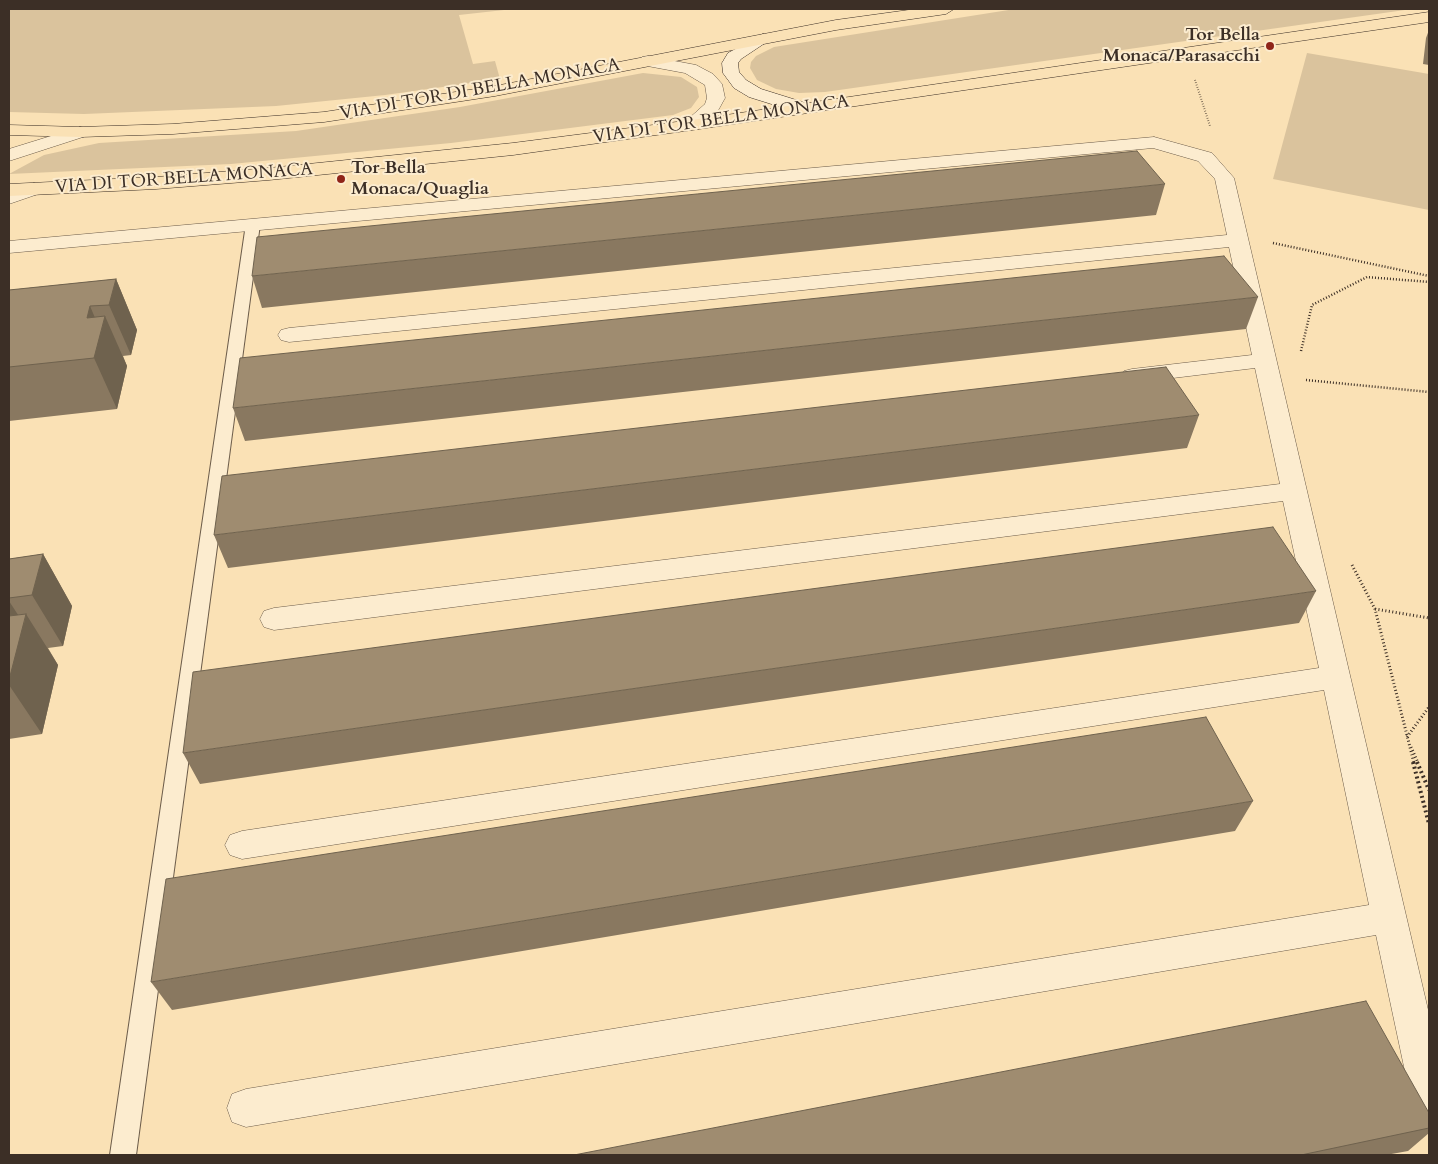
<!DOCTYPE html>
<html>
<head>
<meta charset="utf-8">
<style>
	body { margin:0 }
	#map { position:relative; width:1438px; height:1164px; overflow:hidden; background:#fae1b5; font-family:Cardo,serif }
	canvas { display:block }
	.frame { position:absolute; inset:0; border:10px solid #3c2f26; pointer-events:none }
</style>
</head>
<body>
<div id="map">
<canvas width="1438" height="1164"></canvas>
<div class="frame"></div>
</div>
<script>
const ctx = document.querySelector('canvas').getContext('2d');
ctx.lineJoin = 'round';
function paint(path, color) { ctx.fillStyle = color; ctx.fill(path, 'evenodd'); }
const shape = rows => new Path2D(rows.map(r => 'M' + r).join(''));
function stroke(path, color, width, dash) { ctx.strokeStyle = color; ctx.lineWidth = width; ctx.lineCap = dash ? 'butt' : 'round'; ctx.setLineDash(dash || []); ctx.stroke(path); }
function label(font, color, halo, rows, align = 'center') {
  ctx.font = font + ' Cardo,serif'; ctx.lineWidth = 4; ctx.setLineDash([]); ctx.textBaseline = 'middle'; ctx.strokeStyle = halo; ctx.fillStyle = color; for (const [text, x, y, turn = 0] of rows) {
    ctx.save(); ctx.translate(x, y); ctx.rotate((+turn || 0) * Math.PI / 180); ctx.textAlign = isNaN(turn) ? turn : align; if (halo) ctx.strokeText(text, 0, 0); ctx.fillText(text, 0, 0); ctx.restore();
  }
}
const green = shape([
	[9,9,513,9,459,15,473,64,495,61,500,79,385,95,276,106,84,114,9,112],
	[1015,9,1412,9,825,92,799,93,776,89,757,80,750,68,751,62,756,56,774,47],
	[1307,53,1429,74,1429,210,1273,179],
	[643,73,681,77,697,87,699,97,691,108,673,115,451,143,231,164,9,174,44,155,99,143,296,131,460,107]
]);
const pathFar3 = shape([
	[1195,80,1210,126]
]);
const pathFar2 = shape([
	[1273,243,1429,276],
	[1301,351,1312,305,1367,277,1429,282],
	[1306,380,1429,392]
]);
const pathFar1 = shape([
	[1352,565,1375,609,1414,763],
	[1375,609,1429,618],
	[1407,737,1429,707],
	[1411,747,1418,763]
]);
const path = shape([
	[1413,762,1429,824],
	[1417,762,1429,790]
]);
const lane = shape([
	[253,220,260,224,136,1155,110,1155,246,224,253,220]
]);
const street = shape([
	[648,56,696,65,713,74,722,84,725,98,715,116,698,129,686,129,683,125,686,121,705,104,707,98,705,85,685,73,642,65,640,61,642,57,648,56],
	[80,127,86,128,89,132,86,136,9,161,9,149,80,127],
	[1154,137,1212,153,1234,178,1429,1014,1429,1114,1415,1109,1410,1095,1376,935,246,1127,232,1122,227,1108,232,1094,246,1089,1369,905,1324,690,242,859,230,855,225,845,230,835,242,831,1319,668,1283,501,274,630,264,627,260,619,264,611,274,608,1280,484,1255,368,1132,383,1124,381,1120,376,1124,371,1132,369,1252,355,1229,247,289,342,281,340,278,335,281,330,289,328,1227,235,1215,179,1198,161,1153,148,9,253,9,241,1154,137],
	[34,183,41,185,44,189,41,193,9,204,9,192,34,183]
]);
const secondary = shape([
	[763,34,771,39,741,59,738,63,739,72,746,80,761,89,809,104,812,108,809,112,797,112,749,97,734,88,723,73,722,63,728,53,763,34]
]);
const primary = shape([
	[916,9,954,9,946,14,836,30,495,96,324,122,173,134,80,137,9,135,9,125,80,127,173,124,324,112,495,86,836,20,916,9],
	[1429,12,1429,22,692,130,513,155,269,180,156,189,9,196,9,184,156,177,269,168,513,143,692,120,1429,12]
]);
const wall = shape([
	[1429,30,1429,65,1423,64,1426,38],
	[1165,184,1156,215,262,308,252,276],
	[116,279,137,330,131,355,123,356,127,366,117,409,9,421,9,290],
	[1258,297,1246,329,245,441,233,408],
	[1199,415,1187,448,228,568,214,535],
	[43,554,72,606,63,646,48,648,58,665,42,734,9,739,9,559],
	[1316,591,1299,623,200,784,183,753],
	[1253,801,1235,831,172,1010,151,982],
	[1429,1113,1429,1133,1408,1151,1386,1155,574,1155]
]);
const shadedWall = shape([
	[116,279,137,330,131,355,109,305],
	[90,306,101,332,105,316,127,366,117,409,94,358,87,318],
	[43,554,72,606,63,646,32,595],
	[9,601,24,624,26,614,58,665,42,734,9,685]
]);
const building = shape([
	[1137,151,1165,184,252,276,257,237,1137,151],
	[1224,256,1258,297,233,408,240,358,1224,256],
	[116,279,109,305,90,306,87,318,105,316,94,358,9,367,9,290,116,279],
	[1166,367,1199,415,214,535,222,476,1166,367],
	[1273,527,1316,591,183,753,193,672,1273,527],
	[43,554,32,595,9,598,9,559,43,554],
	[26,614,9,680,9,616,26,614],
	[1206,717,1253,801,151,982,166,879,1206,717],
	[1366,1001,1429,1113,1429,1128,1301,1155,574,1155,1366,1001]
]);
const markers = [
	[1270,46,5,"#8f2418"],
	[341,179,5,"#8f2418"]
];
const farPoinames = [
	["Tor Bella",1260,36],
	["Monaca/Parasacchi",1260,57],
	["Tor Bella",351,169,"left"],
	["Monaca/Quaglia",351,190,"left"]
];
const farStreetnames = [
	["VIA DI TOR DI BELLA MONACA",480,90,-10],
	["VIA DI TOR BELLA MONACA",721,120,-8],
	["VIA DI TOR BELLA MONACA",184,179,-4]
];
paint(green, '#dac39d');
stroke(lane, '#6c5c4a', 2);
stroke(street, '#6c5c4a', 1);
stroke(secondary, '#3c2f26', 1);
stroke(primary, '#3c2f26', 1);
stroke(pathFar3, '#3c2f26', 2, [0.5, 2]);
stroke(pathFar2, '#3c2f26', 2.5, [1, 2]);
stroke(pathFar1, '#3c2f26', 3, [1, 2.5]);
stroke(path, '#3c2f26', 4, [2, 3]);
paint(lane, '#fceccf');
paint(street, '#fceccf');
paint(secondary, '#fceccf');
paint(primary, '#fae1b5');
paint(wall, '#897860');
paint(shadedWall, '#6f624e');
paint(building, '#9f8c70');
stroke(building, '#6f624e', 1);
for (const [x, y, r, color] of markers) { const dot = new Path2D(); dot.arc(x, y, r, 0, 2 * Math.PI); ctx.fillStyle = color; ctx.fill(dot); stroke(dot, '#fceccf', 2); }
label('bold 18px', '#3c2f26', '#fceccf', farPoinames, 'right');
label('18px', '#3c2f26', '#fceccf', farStreetnames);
</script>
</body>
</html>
